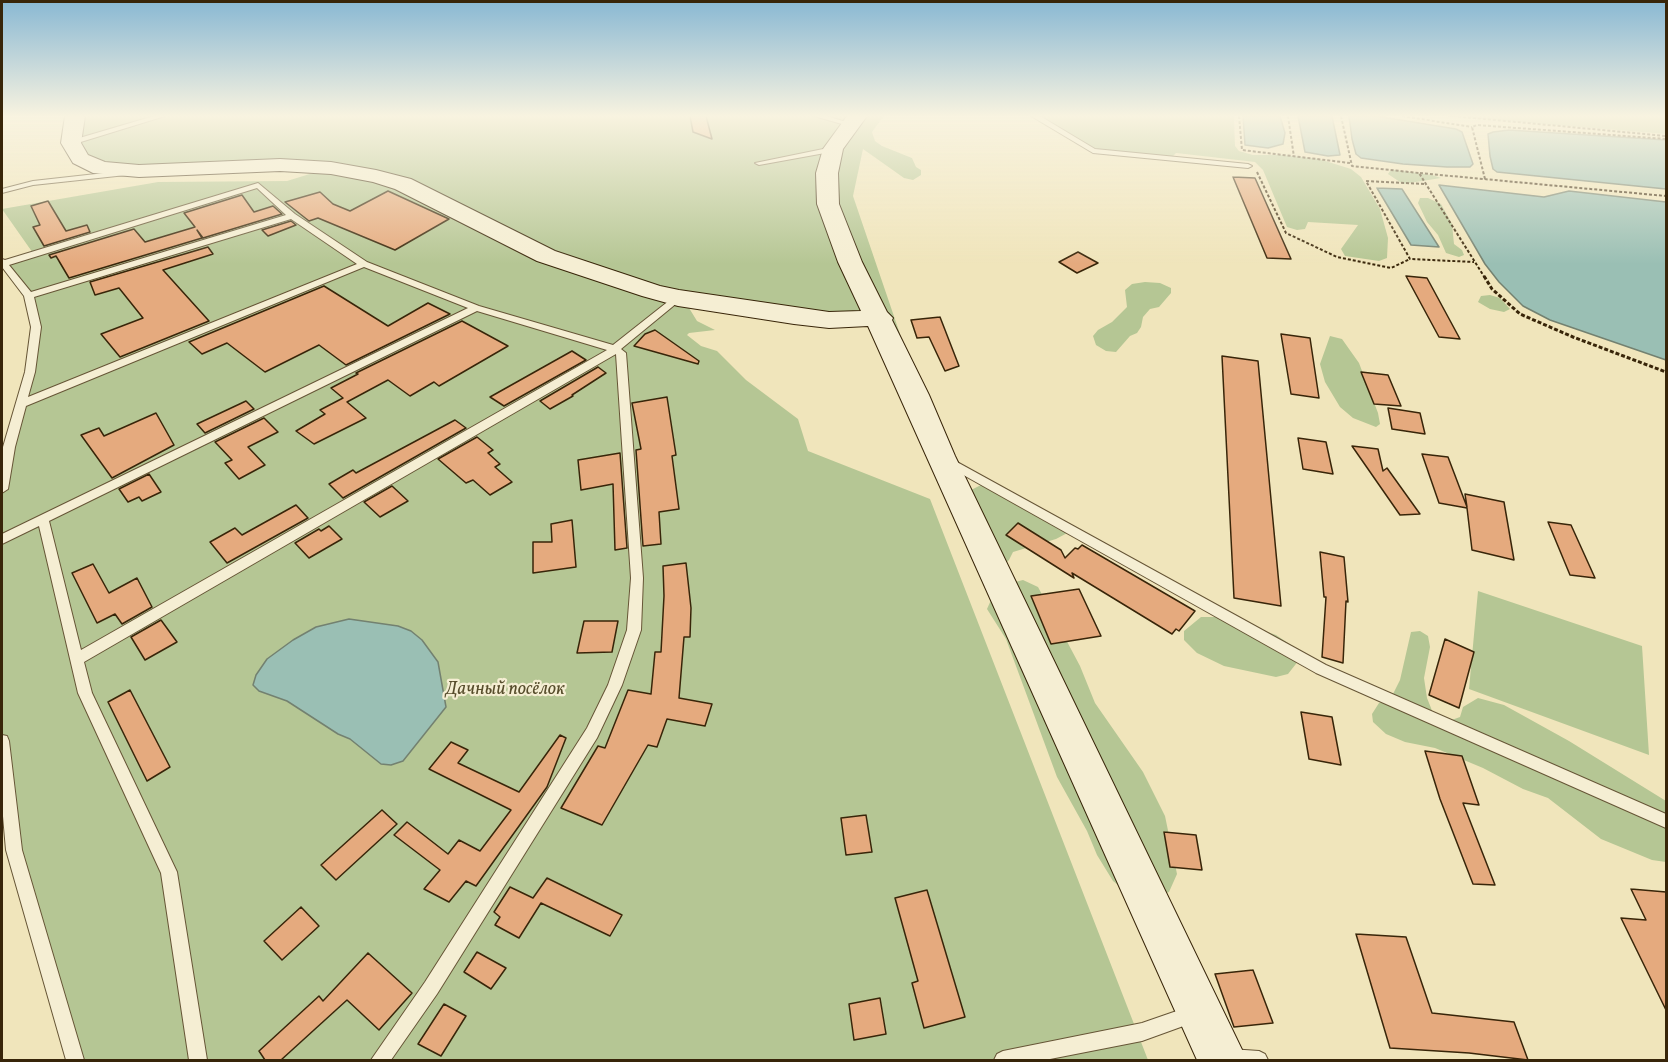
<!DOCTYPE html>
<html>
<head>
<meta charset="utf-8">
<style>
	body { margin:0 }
	#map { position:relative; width:1668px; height:1062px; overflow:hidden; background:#f0e5bb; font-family:Vollkorn,serif }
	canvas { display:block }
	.frame { position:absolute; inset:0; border:3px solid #382509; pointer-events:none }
</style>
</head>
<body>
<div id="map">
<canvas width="1668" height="1062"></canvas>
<div class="frame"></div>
</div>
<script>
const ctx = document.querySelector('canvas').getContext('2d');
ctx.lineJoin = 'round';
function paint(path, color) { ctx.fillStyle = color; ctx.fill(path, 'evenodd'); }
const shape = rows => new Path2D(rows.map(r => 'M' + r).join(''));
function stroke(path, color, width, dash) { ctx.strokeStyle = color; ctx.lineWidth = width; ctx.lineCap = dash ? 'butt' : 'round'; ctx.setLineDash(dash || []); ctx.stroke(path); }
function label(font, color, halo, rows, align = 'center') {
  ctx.font = font + ' Vollkorn,serif'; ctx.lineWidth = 4.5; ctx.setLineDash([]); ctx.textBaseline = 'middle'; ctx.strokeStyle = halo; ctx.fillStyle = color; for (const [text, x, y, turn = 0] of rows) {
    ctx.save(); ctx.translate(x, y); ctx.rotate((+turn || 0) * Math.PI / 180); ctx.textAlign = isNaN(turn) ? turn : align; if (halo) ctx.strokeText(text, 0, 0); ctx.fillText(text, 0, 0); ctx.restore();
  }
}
const green = shape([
	[80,116,884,116,872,132,875,141,882,146,912,158,916,167,921,170,921,175,913,180,904,178,863,149,853,196,900,334,880,318,686,303,697,321,715,330,689,333,687,335,701,346,717,351,746,380,798,419,808,451,930,499,1148,1060,75,1060,14,850,2,741,2,489,36,327,29,296,4,266,35,256,2,209,158,182,287,181,329,168,101,168,71,143],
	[1036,116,1234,116,1235,146,1239,151,1253,155,1282,155,1319,159,1351,169,1361,177,1380,209,1388,238,1387,258,1379,261,1345,256,1341,249,1358,225,1308,222,1305,229,1297,230,1287,227,1263,170,1255,162,1176,153,1171,158,1094,150],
	[1446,116,1666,116,1666,134],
	[1395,170,1432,175,1441,178,1403,184,1388,174,1390,171],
	[1420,198,1428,198,1441,204,1452,224,1454,244,1462,250,1464,255,1459,257,1446,253,1438,235,1427,222,1418,203],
	[1145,282,1160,283,1171,288,1171,293,1159,307,1150,309,1143,317,1141,327,1137,333,1130,336,1116,352,1106,351,1096,345,1093,336,1098,330,1112,322,1127,307,1125,290,1132,284],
	[1490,295,1500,298,1510,309,1504,312,1490,309,1478,302,1481,296],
	[1330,336,1342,339,1359,363,1378,413,1380,424,1376,427,1353,418,1340,407,1325,382,1320,364],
	[985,483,1071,531,1056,539,1013,552,1009,560,999,570,991,570,970,555,959,527,959,496],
	[1023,580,1038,587,1080,666,1095,703,1143,772,1165,816,1177,874,1169,892,1151,900,1136,899,1113,881,1097,855,1087,831,1057,777,1006,639,987,609,991,600,1011,583],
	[1478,591,1642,646,1649,755,1469,689],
	[1201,617,1225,617,1276,635,1294,647,1299,660,1288,674,1276,677,1224,666,1197,653,1184,640,1184,631],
	[1420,631,1428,636,1430,647,1424,678,1427,698,1433,713,1449,721,1460,717,1463,707,1478,698,1504,705,1569,741,1666,801,1666,862,1652,860,1601,839,1548,798,1523,789,1483,768,1435,748,1405,742,1386,734,1373,722,1372,714,1379,703,1390,700,1400,680,1411,632]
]);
const water = shape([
	[1243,116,1280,116,1285,133,1283,144,1268,148,1245,145,1243,116],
	[1298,116,1332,116,1340,155,1328,156,1305,152,1298,116],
	[1349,116,1376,116,1456,129,1462,132,1473,164,1470,167,1447,167,1403,164,1361,158,1356,154,1352,139,1349,116],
	[1509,130,1666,140,1666,189,1497,172,1493,169,1490,156,1488,134,1493,132,1509,130],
	[1439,185,1544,197,1569,191,1666,202,1666,360,1550,320,1523,306,1499,282,1485,264,1439,185],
	[1377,188,1402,189,1439,247,1411,245,1377,188],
	[349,619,398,626,411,631,422,640,438,662,446,707,403,761,391,765,381,764,350,739,338,734,287,701,259,691,253,685,256,675,267,659,293,640,316,627,349,619]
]);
const building = shape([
	[690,116,706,116,712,139,693,132,690,116],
	[1233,177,1255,178,1291,259,1267,258,1233,177],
	[388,191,449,219,395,250,318,218,309,221,285,202,320,192,333,204,350,211,388,191],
	[242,195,254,212,273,206,282,214,203,238,197,230,202,238,69,278,56,256,51,258,49,255,134,229,145,242,195,227,184,213,242,195],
	[48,201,66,231,87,225,90,232,44,246,33,227,40,225,31,206,48,201],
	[291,221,296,225,268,236,262,230,291,221],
	[208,247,213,254,163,270,209,321,120,357,101,334,143,318,119,288,95,295,90,282,208,247],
	[1078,252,1098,263,1077,273,1059,262,1078,252],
	[1406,276,1427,278,1460,339,1439,337,1406,276],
	[324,286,388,326,428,303,450,314,346,365,319,345,265,372,227,343,202,354,189,342,324,286],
	[940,317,959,366,945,371,929,337,917,338,911,320,940,317],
	[462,321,508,346,439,386,434,382,410,396,388,380,347,402,366,418,314,444,296,431,325,414,320,410,343,398,331,388,358,374,356,373,462,321],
	[655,330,699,361,698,364,634,346,645,334,655,330],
	[1281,334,1310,338,1319,398,1291,394,1281,334],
	[572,351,586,360,504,406,490,397,572,351],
	[1222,356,1258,361,1281,606,1234,598,1222,356],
	[598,367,606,373,572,395,573,396,550,409,540,401,598,367],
	[1361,372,1388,375,1401,406,1374,404,1361,372],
	[667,397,676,455,672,456,679,509,659,512,661,544,643,546,636,450,641,449,632,403,667,397],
	[246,401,254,409,205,433,197,424,246,401],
	[1388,408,1420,413,1425,434,1392,429,1388,408],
	[156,413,174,445,112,478,81,435,99,428,104,436,156,413],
	[264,418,278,432,248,447,265,465,239,479,225,463,232,460,215,442,264,418],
	[455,420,466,428,343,498,329,484,353,470,356,473,455,420],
	[477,437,493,450,488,453,500,464,495,467,512,482,490,495,473,480,466,483,438,459,477,437],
	[1298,438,1326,442,1333,474,1303,469,1298,438],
	[1352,446,1378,449,1383,471,1387,468,1420,514,1400,515,1352,446],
	[620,453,627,548,615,550,613,484,581,490,578,460,620,453],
	[1422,454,1448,457,1467,507,1465,494,1504,502,1514,560,1472,550,1467,508,1439,503,1422,454],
	[149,474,161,492,142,501,139,497,128,502,119,489,149,474],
	[392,486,408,501,380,517,364,502,392,486],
	[296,505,308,518,227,563,210,542,235,528,242,535,296,505],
	[572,520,576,567,533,573,533,542,552,542,551,524,572,520],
	[1548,522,1571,525,1595,578,1570,575,1548,522],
	[1018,523,1061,550,1065,558,1075,548,1078,549,1082,545,1195,611,1179,631,1176,629,1172,634,1072,573,1074,578,1006,535,1018,523],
	[329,526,342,539,309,558,295,543,319,529,321,531,329,526],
	[1320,552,1344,557,1348,602,1346,601,1343,663,1322,657,1326,597,1324,597,1320,552],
	[686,563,691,608,690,637,684,637,679,698,712,704,705,726,667,719,657,747,648,745,602,825,561,808,598,746,605,748,628,690,651,694,655,652,661,652,664,596,663,566,686,563],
	[93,564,109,593,137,578,152,607,122,624,115,614,97,623,72,573,93,564],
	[1079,589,1101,636,1051,644,1031,596,1079,589],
	[161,620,177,642,145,660,131,637,161,620],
	[584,621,618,621,612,652,577,653,584,621],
	[1445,639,1474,652,1459,708,1429,695,1445,639],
	[130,690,170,767,147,781,108,702,130,690],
	[1301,712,1332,717,1341,765,1309,759,1301,712],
	[560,735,566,738,547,787,476,886,466,881,449,902,424,889,440,870,394,835,407,822,448,854,459,840,480,851,511,810,429,769,451,742,468,750,458,763,519,792,560,735],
	[1425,751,1462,756,1479,805,1463,803,1495,885,1473,884,1440,799,1425,751],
	[382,810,397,824,336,880,321,865,382,810],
	[866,815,872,852,846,855,841,818,866,815],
	[1164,832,1196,835,1202,870,1170,867,1164,832],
	[547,878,622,915,610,936,541,903,519,938,495,925,500,917,494,912,510,887,533,898,547,878],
	[1631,889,1666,892,1666,1010,1621,918,1646,920,1631,889],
	[927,890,965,1017,924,1028,912,983,918,981,895,898,927,890],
	[301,907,319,926,282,960,264,941,301,907],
	[1356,934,1406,937,1432,1013,1514,1022,1528,1060,1469,1053,1390,1048,1356,934],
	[477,952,506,968,491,989,464,972,477,952],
	[368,953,412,993,379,1030,347,1000,281,1060,265,1060,259,1051,319,996,323,1001,368,953],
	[1253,970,1273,1023,1234,1027,1215,974,1253,970],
	[880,998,886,1034,854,1040,849,1004,880,998],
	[444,1004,466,1016,441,1056,418,1044,444,1004]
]);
const pathFar1 = shape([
	[1239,116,1242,150,1350,163],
	[1288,116,1294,157],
	[1341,116,1352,166,1419,173],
	[1402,116,1472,127],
	[1453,116,1666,136],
	[1257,172,1286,233,1337,257,1391,268,1410,259],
	[1485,179,1472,127,1477,125,1666,139],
	[1424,184,1366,181,1410,259,1474,262],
	[1485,278,1419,173,1666,196]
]);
const path = shape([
	[1484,276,1492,289,1520,314,1573,337,1666,372]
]);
const lane = shape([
	[77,116,84,116,76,139,154,116,165,116,71,145,67,143,77,116],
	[814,116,826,116,853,124,849,126,814,116],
	[1031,116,1040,116,1095,149,1248,164,1252,166,1248,168,1093,153,1031,116],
	[833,147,837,149,836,151,759,165,755,163,833,147],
	[123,171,127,173,126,175,33,185,2,193,2,189,33,181,123,171],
	[258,183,295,214,367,262,479,306,613,345,675,296,681,296,683,298,621,349,626,353,643,578,641,630,622,685,597,738,437,994,391,1060,371,1060,425,982,587,728,608,685,627,630,631,578,616,354,84,662,92,693,177,872,207,1060,189,1060,161,873,78,693,39,526,2,544,2,534,468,308,364,267,26,406,15,447,8,489,2,493,2,459,3,447,25,372,31,327,24,296,2,267,2,259,5,260,258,183],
	[257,188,286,215,31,292,9,265,257,188],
	[291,219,357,264,28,397,35,372,41,327,34,297,291,219],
	[477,311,607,350,81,650,49,521,477,311],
	[946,456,1326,665,1666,814,1666,828,1316,673,942,463,940,460,942,457,946,456],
	[2,735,7,736,9,741,22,850,84,1060,66,1060,6,850,2,805,2,735],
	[1194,1005,1200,1008,1203,1014,1200,1020,1142,1041,1045,1060,994,1060,997,1054,1003,1051,1142,1023,1194,1005],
	[1230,1049,1259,1051,1265,1054,1268,1060,1222,1060,1224,1052,1230,1049]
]);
const secondary = shape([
	[65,116,85,116,81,143,88,155,105,162,139,165,280,159,331,162,376,170,411,179,555,251,660,286,679,290,829,312,861,311,838,262,817,204,816,173,823,149,847,116,867,116,843,149,838,173,839,204,862,262,887,312,893,318,892,320,929,395,955,456,1247,1060,1197,1060,868,326,829,328,794,324,678,306,642,296,537,261,395,189,373,182,331,174,280,171,139,177,93,173,73,163,61,143,65,116]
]);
const parkNames = [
	["Дачный посёлок",505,691]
];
paint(green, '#b5c694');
paint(water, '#9abfb4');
stroke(water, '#738170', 1.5);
paint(building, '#e5aa7e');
stroke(building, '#382509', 1.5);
stroke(lane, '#665536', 2);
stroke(secondary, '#382509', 2);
stroke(pathFar1, '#382509', 2, [3, 2]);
stroke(path, '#382509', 3, [4, 2]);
paint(lane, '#f5eed3');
paint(secondary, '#f5eed3');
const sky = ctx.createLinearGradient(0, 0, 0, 264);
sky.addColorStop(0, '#89b8d3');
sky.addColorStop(0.44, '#f8f3e0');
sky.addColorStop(1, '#f8f3e000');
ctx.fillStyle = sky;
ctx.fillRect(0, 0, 1668, 264);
label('italic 18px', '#574d2c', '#f5eed3', parkNames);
</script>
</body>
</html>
